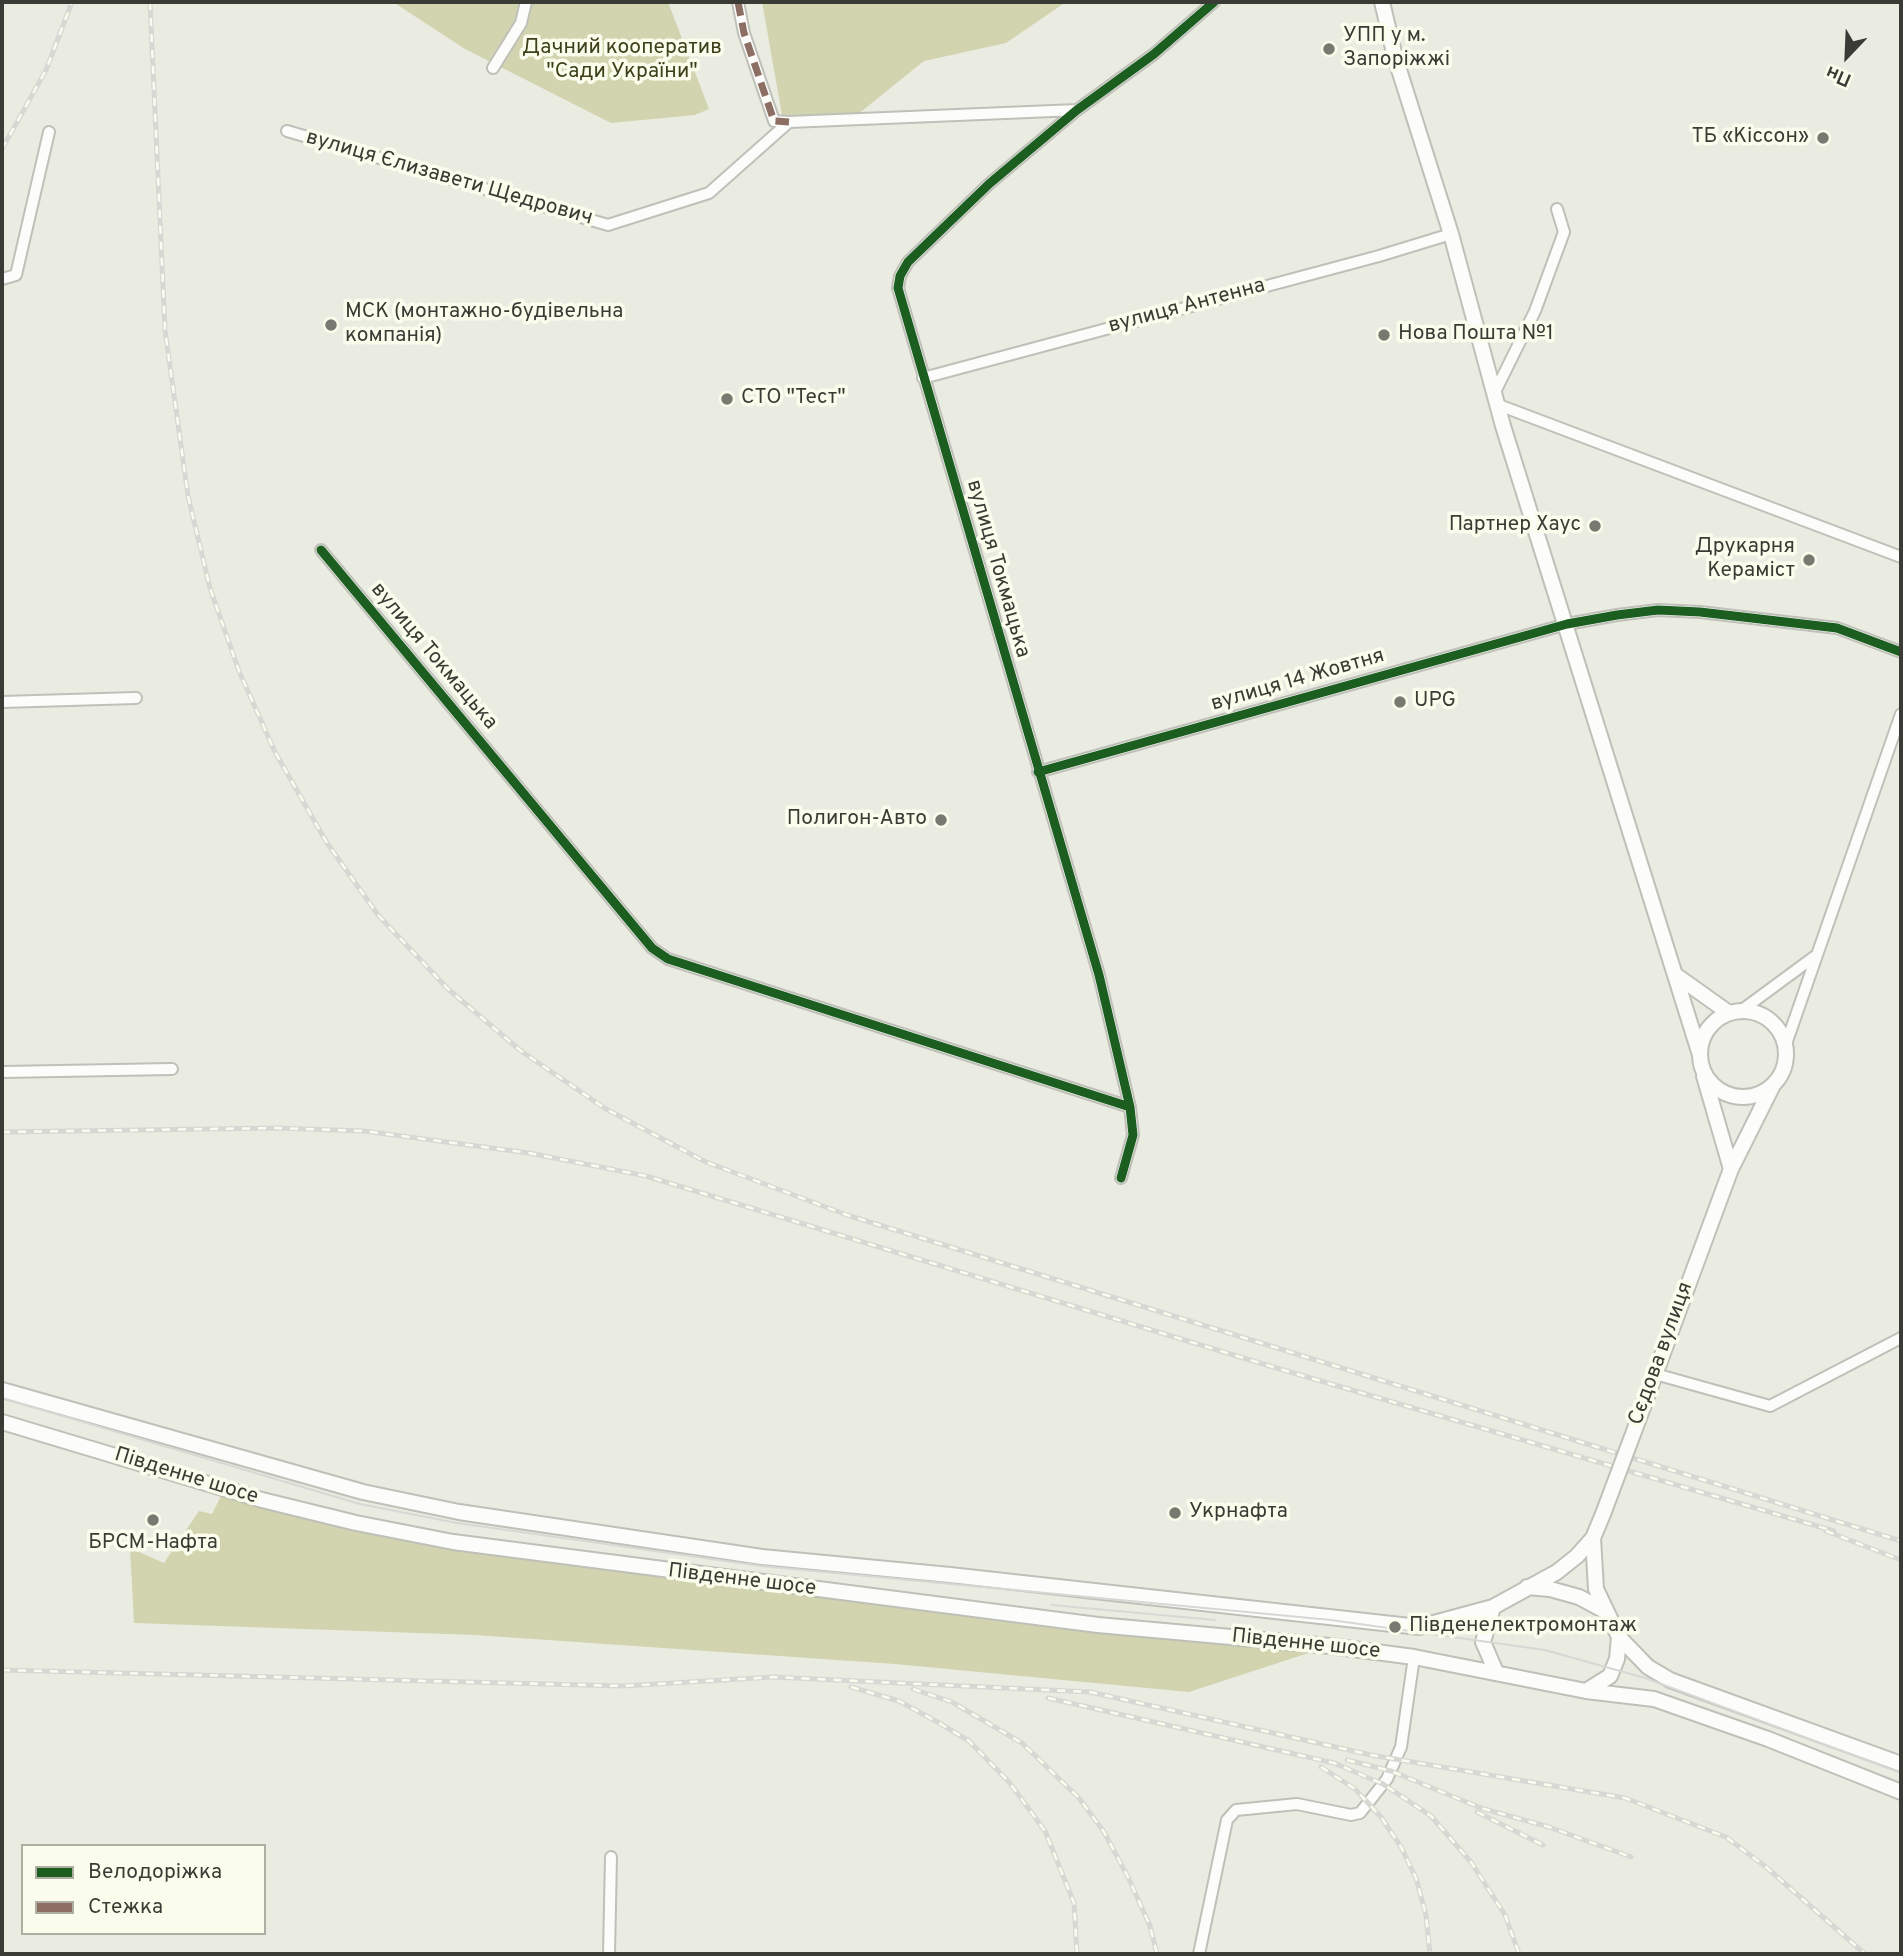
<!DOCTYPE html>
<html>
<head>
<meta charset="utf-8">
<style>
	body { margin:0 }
	#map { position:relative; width:1903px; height:1956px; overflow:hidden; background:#eaece2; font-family:Overpass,sans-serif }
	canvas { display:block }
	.frame { position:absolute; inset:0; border:4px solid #3a3b34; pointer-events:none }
	.legend { position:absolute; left:21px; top:1844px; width:245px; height:91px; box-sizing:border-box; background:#fbfdec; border:2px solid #aeafa2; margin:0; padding:9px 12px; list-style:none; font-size:21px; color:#3a3b34 }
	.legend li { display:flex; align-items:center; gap:14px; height:35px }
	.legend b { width:35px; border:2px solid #aeafa2 }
	.north { position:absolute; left:1812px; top:21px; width:70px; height:70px; -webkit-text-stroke:5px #fbfdec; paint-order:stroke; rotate:203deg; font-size:19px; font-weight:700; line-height:28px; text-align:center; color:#3a3b34 }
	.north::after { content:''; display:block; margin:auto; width:24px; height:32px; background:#3a3b34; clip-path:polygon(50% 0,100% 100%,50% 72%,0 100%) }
</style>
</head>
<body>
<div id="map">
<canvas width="1903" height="1956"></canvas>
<div class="frame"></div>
<ul class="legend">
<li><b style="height:9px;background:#1b5e20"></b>Велодоріжка</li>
<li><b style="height:9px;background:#8d6e63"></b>Стежка</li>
</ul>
<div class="north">Пн</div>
</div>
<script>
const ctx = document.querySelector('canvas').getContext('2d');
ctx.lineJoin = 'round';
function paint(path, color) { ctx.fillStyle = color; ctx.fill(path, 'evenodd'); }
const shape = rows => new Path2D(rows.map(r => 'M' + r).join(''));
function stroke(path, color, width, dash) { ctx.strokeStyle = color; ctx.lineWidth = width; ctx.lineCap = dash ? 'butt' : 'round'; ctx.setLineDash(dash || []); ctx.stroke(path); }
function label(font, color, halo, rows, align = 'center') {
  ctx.font = font + ' Overpass,sans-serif'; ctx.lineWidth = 7; ctx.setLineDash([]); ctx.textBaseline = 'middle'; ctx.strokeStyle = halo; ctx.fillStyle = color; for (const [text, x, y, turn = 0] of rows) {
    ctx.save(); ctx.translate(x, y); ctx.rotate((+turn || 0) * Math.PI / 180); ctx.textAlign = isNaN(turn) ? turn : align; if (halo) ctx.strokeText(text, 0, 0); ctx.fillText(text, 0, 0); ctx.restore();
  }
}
const green = shape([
	[393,2,668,2,709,109,695,115,611,123,465,49],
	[762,2,1066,2,1006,43,924,61,852,119,782,115],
	[223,1492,453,1542,1330,1646,1189,1692,895,1664,475,1635,134,1623,130,1548,164,1563,199,1511,212,1514]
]);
const minor = shape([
	[738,2,744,33,774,121,789,122],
	[493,68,521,23,526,2],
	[287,131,608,225,709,193,789,122,1077,110],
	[2,279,16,275,49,132],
	[923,378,1379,256,1451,234],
	[1494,394,1535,311,1564,232,1557,209],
	[1496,404,1901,557],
	[321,550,652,948,668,959,1130,1107],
	[2,702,136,698],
	[1038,772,1567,624,1617,615,1658,610,1700,612,1837,628,1901,652],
	[1742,1010,1814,957],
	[1786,1044,1901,714],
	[2,1072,172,1069],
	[1121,1178,1133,1135,1130,1107,1099,975,898,288,900,276,908,262,989,184,1077,110,1154,54,1214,2],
	[1655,1374,1770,1406,1901,1338],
	[609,1954,611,1857],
	[1199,1954,1227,1820,1236,1810,1297,1804,1351,1815,1360,1813,1387,1779,1401,1747,1414,1657]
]);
const major = shape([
	[1382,2,1395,57,1451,234,1503,426,1700,1055],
	[1677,976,1729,1013],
	'1700 1054a43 43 0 1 1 86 0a43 43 0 1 1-86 0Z',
	[1704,1076,1731,1169],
	[2,1390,363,1492,459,1512,762,1557,950,1575,1419,1627,1493,1607],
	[1639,1418,1731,1169,1773,1085],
	[2,1422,262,1500,356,1523,453,1542,1098,1625,1330,1646,1414,1657,1586,1691,1654,1699,1768,1739,1901,1792],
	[1527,1587,1550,1589,1579,1597,1605,1611],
	[1619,1637,1648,1667,1670,1680,1901,1764],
	[1496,1672,1483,1642,1493,1607,1557,1572,1577,1556,1593,1538,1603,1514],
	[1586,1691,1610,1676,1617,1659,1619,1637,1596,1589,1593,1538]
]);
const tram = shape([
	[2,1398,360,1504,457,1523,761,1566,1331,1620,1545,1650,1645,1678,1901,1773],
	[1052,1605,1215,1620]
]);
const rail = shape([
	[150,2,165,330,188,496,210,588,239,671,275,752,327,843,378,915,448,989,521,1051,606,1109,706,1162,847,1215,1901,1541],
	[2,149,46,70,72,2],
	[2,1132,276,1128,364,1131,529,1153,646,1176,1273,1367,1834,1531],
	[1826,1531,1901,1560],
	[2,1670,623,1686,773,1677,1090,1692,1371,1755,1625,1798,1726,1837,1766,1867,1865,1954],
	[851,1687,899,1701,939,1723,969,1741,1009,1782,1045,1831,1074,1903,1077,1954],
	[913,1689,952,1702,1022,1743,1079,1798,1104,1832,1128,1877,1150,1926,1157,1954],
	[1048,1698,1334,1763,1383,1784,1431,1816,1471,1862,1505,1915,1519,1954],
	[1347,1760,1391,1771,1481,1808,1549,1827,1631,1857],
	[1321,1767,1355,1789,1381,1817,1401,1847,1416,1878,1426,1915,1430,1954],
	[1477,1812,1543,1845]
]);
const majorBridge = shape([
	[1603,1514,1639,1418]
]);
const quiet = shape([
	[738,2,744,33,774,121,789,122]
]);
const cycleway = shape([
	[321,550,652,948,668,959,1130,1107],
	[1038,772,1567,624,1617,615,1658,610,1700,612,1837,628,1901,652],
	[1121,1178,1133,1135,1130,1107,1099,975,898,288,900,276,908,262,989,184,1077,110,1154,54,1214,2]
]);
const markers = [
	[1329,49,7,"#787971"],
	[1823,138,7,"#787971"],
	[331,325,7,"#787971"],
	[1384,335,7,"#787971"],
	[727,399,7,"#787971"],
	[1595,526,7,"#787971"],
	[1809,560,7,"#787971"],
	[1400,702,7,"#787971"],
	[941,820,7,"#787971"],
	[1175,1513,7,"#787971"],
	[153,1520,7,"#787971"],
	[1395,1627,7,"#787971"]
];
const poiNames = [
	["УПП у м.",1343,37],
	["Запоріжжі",1343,61],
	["ТБ «Кіссон»",1809,138,"right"],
	["МСК (монтажно-будівельна",345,313],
	["компанія)",345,337],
	["Нова Пошта №1",1398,335],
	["СТО \"Тест\"",741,399],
	["Партнер Хаус",1581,526,"right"],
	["Друкарня",1795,548,"right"],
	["Кераміст",1795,572,"right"],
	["UPG",1414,702],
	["Полигон-Авто",927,820,"right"],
	["Укрнафта",1189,1513],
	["БРСМ-Нафта",153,1544,"center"],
	["Південелектромонтаж",1409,1627]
];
const parkNames = [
	["Дачний кооператив",622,49],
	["\"Сади України\"",622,73]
];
const streetNames = [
	["вулиця Єлизавети Щедрович",449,179,16],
	["вулиця Антенна",1187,307,-15],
	["вулиця Токмацька",997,569,74],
	["вулиця Токмацька",433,657,50],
	["вулиця 14 Жовтня",1298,681,-16],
	["Сєдова вулиця",1662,1354,-70],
	["Південне шосе",186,1477,17],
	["Південне шосе",742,1581,7],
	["Південне шосе",1306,1645,6]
];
paint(green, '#d1d4af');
stroke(minor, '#bfc0b8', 14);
stroke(major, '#bfc0b8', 18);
stroke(minor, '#fcfcfb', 10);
stroke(major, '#fcfcfb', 14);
stroke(tram, '#d7d8d4', 2);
stroke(rail, '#d7d8d4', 5);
stroke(rail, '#fbfdec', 2.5, [8]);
stroke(majorBridge, '#bfc0b8', 18, []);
stroke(majorBridge, '#fcfcfb', 14);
stroke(quiet, '#8d6e63', 7, [14, 7]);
stroke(cycleway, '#1b5e20', 9);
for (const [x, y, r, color] of markers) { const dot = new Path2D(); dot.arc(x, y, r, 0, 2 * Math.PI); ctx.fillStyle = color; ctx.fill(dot); stroke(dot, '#fbfdec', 2.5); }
label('21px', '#3a3b34', '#fbfdec', poiNames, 'left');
label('21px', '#3e401b', '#fbfdec', parkNames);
label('21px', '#3a3b34', '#fbfdec', streetNames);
</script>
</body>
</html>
